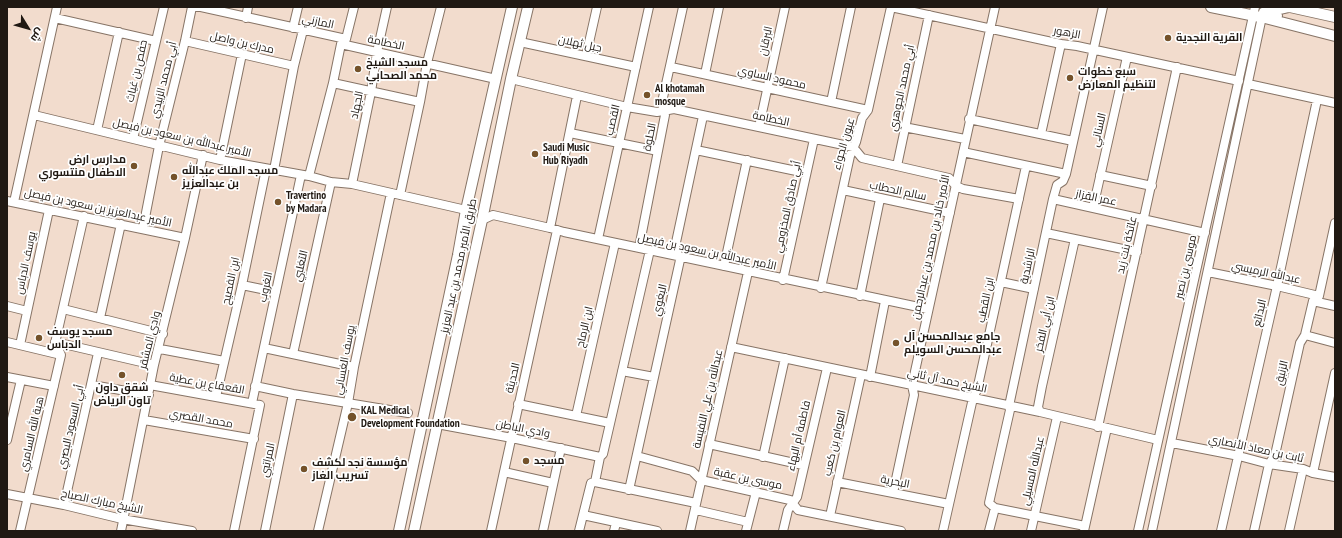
<!DOCTYPE html>
<html>
<head>
<meta charset="utf-8">
<style>
	body { margin:0 }
	#map { position:relative; width:1342px; height:538px; overflow:hidden; background:#f2dccd; font-family:"PT Sans Narrow",Cairo,sans-serif }
	canvas { display:block }
	.frame { position:absolute; inset:0; border:8px solid #201913; pointer-events:none }
	.north { position:absolute; left:8px; top:8px; width:40px; height:40px; -webkit-text-stroke:3px #fff; paint-order:stroke; rotate:127deg; font-size:11px; font-weight:700; line-height:16px; text-align:center; color:#201913 }
	.north::after { content:''; display:block; margin:auto; width:14px; height:18px; background:#201913; clip-path:polygon(50% 0,100% 100%,50% 72%,0 100%) }
</style>
</head>
<body>
<div id="map">
<canvas width="1342" height="538"></canvas>
<div class="frame"></div>
<div class="north">ش</div>
</div>
<script>
const ctx = document.querySelector('canvas').getContext('2d');
ctx.lineJoin = 'round';
const shape = rows => new Path2D(rows.map(r => 'M' + r).join(''));
function stroke(path, color, width, dash) { ctx.strokeStyle = color; ctx.lineWidth = width; ctx.lineCap = dash ? 'butt' : 'round'; ctx.setLineDash(dash || []); ctx.stroke(path); }
function label(font, color, halo, rows, align = 'center') {
  ctx.font = font + ' "PT Sans Narrow",Cairo,sans-serif'; ctx.lineWidth = 3.5; ctx.setLineDash([]); ctx.textBaseline = 'middle'; ctx.strokeStyle = halo; ctx.fillStyle = color; for (const [text, x, y, turn = 0] of rows) {
    ctx.save(); ctx.translate(x, y); ctx.rotate((+turn || 0) * Math.PI / 180); ctx.textAlign = isNaN(turn) ? turn : align; if (halo) ctx.strokeText(text, 0, 0); ctx.fillText(text, 0, 0); ctx.restore();
  }
}
const minor = shape([
	[192,7,201,7,346,39],
	[891,7,1061,44,1077,46,1239,81],
	[55,18,156,41],
	[246,18,248,7],
	[293,28,298,7],
	[185,41,294,66],
	[520,42,636,67],
	[341,44,496,79],
	[586,56,597,7],
	[671,67,868,110],
	[705,74,719,7],
	[511,79,627,107,657,112,674,109,853,147,862,158,949,178,956,186,963,189,1019,199],
	[333,83,420,102],
	[1248,84,1335,103],
	[831,102,851,7],
	[34,115,220,160,309,176,331,182,352,184,466,210],
	[969,119,1073,141],
	[759,127,785,7],
	[904,127,965,139],
	[97,130,119,32],
	[570,133,658,151],
	[1041,134,1061,44],
	[133,139,164,7],
	[696,150,806,173],
	[963,152,1066,174],
	[220,160,242,54],
	[897,166,929,15],
	[274,170,294,66,303,30],
	[1100,175,1152,186],
	[309,176,333,83,341,44,346,39,354,7],
	[352,184,371,92,377,52,387,7],
	[843,190,950,213],
	[400,195,420,102,427,63,441,7],
	[1053,199,1205,233],
	[7,201,185,238],
	[14,202,57,7],
	[1093,208,1127,57],
	[482,220,493,215,550,228,564,232,928,309],
	[143,228,159,146,185,41,192,7],
	[550,228,577,96],
	[1046,233,1137,252],
	[598,239,649,7],
	[639,248,665,115,662,102,683,7],
	[724,266,747,160],
	[1208,272,1277,286,1319,296],
	[783,280,814,139],
	[1001,282,1034,289],
	[242,285,276,292],
	[821,288,850,156,856,142,862,118,868,110,891,7],
	[860,296,880,199],
	[1313,301,1335,306],
	[7,306,27,311],
	[63,309,163,334],
	[100,318,121,224],
	[1305,335,1335,343],
	[7,342,57,354],
	[55,342,154,365],
	[20,345,49,210],
	[731,347,912,385,1040,412,1158,440],
	[264,348,354,367],
	[160,349,224,361],
	[53,352,84,216],
	[293,354,331,182],
	[622,371,654,377],
	[7,377,54,386],
	[870,377,885,301],
	[92,385,149,395],
	[150,385,260,405,234,531],
	[255,386,293,394,408,413],
	[216,397,242,285,266,169],
	[252,403,301,175],
	[518,404,610,423],
	[1040,412,1038,407,1042,386,1075,239],
	[576,416,615,243],
	[144,420,254,439],
	[437,424,512,438,600,457,603,454,650,250],
	[1098,427,1177,67],
	[7,440,21,380],
	[1172,443,1239,456,1269,464,1303,469,1313,473,1335,477],
	[709,444,803,465],
	[637,456,692,471,701,480,790,500,798,510,901,531],
	[763,457,785,358],
	[504,472,553,483],
	[1313,473,1335,373],
	[595,482,696,503],
	[837,482,949,504],
	[629,490,680,260,675,247,703,116],
	[893,493,914,395,912,385,995,7],
	[7,494,64,505,122,519,192,531],
	[64,505,98,353],
	[995,508,1085,526],
	[696,510,748,522],
	[583,515,657,531],
	[830,516,861,375],
	[20,531,61,355,55,342],
	[121,531,154,365,185,238,203,155],
	[265,531,293,394],
	[318,531,348,403,354,367,391,193],
	[491,531,557,230],
	[543,531,561,448],
	[579,531,591,483,595,482,600,457],
	[614,531,616,523],
	[690,531,748,272],
	[746,531,756,492],
	[783,531,788,510,797,497,827,368],
	[943,531,973,398,977,390,1026,166],
	[989,531,995,508,989,503,1010,410,1009,406,1053,199,1057,185,1063,181,1066,174,1103,7],
	[1031,531,1057,417],
	[1084,531,1107,428],
	[1138,531,1255,7],
	[1152,531,1263,12],
	[1221,531,1277,286,1317,100],
	[1254,531,1269,464,1275,455,1300,343,1305,335,1313,301,1319,296,1335,223],
	[1289,531,1303,469]
]);
const major = shape([
	[1211,7,1265,18,1335,36],
	[1290,7,1335,17],
	[1277,16,1266,13,1266,11,1269,9,1276,10,1289,7],
	[399,531,458,255,466,210,512,7],
	[414,531,482,220,511,79,528,7]
]);
const markers = [
	[1168,38,4,"#74522a"],
	[358,69,4,"#74522a"],
	[1070,78,4,"#74522a"],
	[647,95,4,"#74522a"],
	[535,154,4,"#74522a"],
	[134,166,4,"#74522a"],
	[174,177,4,"#74522a"],
	[278,202,4,"#74522a"],
	[39,338,4,"#74522a"],
	[896,343,4,"#74522a"],
	[122,375,4,"#74522a"],
	[352,417,5,"#74522a"],
	[526,461,4,"#74522a"],
	[304,469,4,"#74522a"]
];
const streetNames = [
	["المازني",318,22,12],
	["الزهور",1067,33,10],
	["البرقان",766,41,-78],
	["مدرك بن واصل",242,43,13],
	["الخطامة",386,43,12],
	["جبل ثهلان",580,44,12],
	["حفص بن غياث",137,71,-77],
	["محمود الساوي",772,78,13],
	["أبي محمد الزبيدي",164,80,-76],
	["أبي محمد الجوهري",902,88,-78],
	["الجهاد",357,105,-78],
	["الخطامة",771,119,12],
	["القصب",613,120,-77],
	["السناني",1099,130,-77],
	["الحلوة",650,137,-79],
	["الأمير عبدالله بن سعود بن فيصل",182,138,13],
	["عيون الجواء",844,144,-74],
	["سالم الحطاب",898,191,12],
	["عمر القزاز",1096,198,12],
	["أبي صادق المخزومي",788,207,-78],
	["الأمير عبدالعزيز بن سعود بن فيصل",98,208,12],
	["عاتكة بنت زيد",1127,245,-77],
	["الأمير خالد بن محمد بن عبدالرحمن",931,247,-78],
	["الأمير عبدالله بن سعود بن فيصل",707,252,12],
	["يوسف الدباس",26,263,-78],
	["التغلبي",301,266,-77],
	["طريق الأمير محمد بن عبد العزيز",459,266,-78],
	["الراشدية",1028,266,-78],
	["موسى بن نصير",1186,267,-77],
	["عبدالله الرميسي",1266,273,12],
	["ابن الفصيح",231,281,-78],
	["الغروب",266,287,-78],
	["البغوي",660,300,-77],
	["ابن القطب",986,300,-78],
	["البدائع",1260,313,-77],
	["ابن أبي الفخر",1045,324,-77],
	["ابن الرماح",585,327,-77],
	["وادي المشقر",150,340,-76],
	["يوسف الغساني",345,360,-79],
	["الزنبق",1282,373,-77],
	["الحديثة",513,378,-77],
	["الشيخ حمد آل ثاني",947,381,12],
	["القعقاع بن عطية",207,384,10],
	["عبدالله بن علي النفيسة",708,399,-77],
	["محمد القصري",201,419,10],
	["أبي السعود البصري",71,427,-77],
	["وادي الباطن",523,429,11],
	["هبة الله السامري",32,434,-77],
	["فاطمة أم البهاء",799,436,-77],
	["العوام بن كعب",835,443,-77],
	["ثابت بن معاذ الأنصاري",1256,449,12],
	["المراتبي",268,460,-78],
	["عبدالله المسيلي",1033,471,-77],
	["موسى بن عقبة",748,479,12],
	["البحرية",895,482,11],
	["الشيخ مبارك الصباح",102,502,12]
];
const poiNames = [
	["القرية النجدية",1176,38],
	["مسجد الشيخ",366,63],
	["محمد الصحابي",366,76],
	["سبع خطوات",1078,72],
	["لتنظيم المعارض",1078,85],
	["Al khotamah",655,89],
	["mosque",655,102],
	["Saudi Music",543,148],
	["Hub Riyadh",543,161],
	["مدارس ارض",126,160,"right"],
	["الاطفال منتسوري",126,173,"right"],
	["مسجد الملك عبدالله",182,171],
	["بن عبدالعزيز",182,184],
	["Travertino",286,196],
	["by Madara",286,209],
	["مسجد يوسف",47,332],
	["الدباس",47,345],
	["جامع عبدالمحسن آل",904,337],
	["عبدالمحسن السويلم",904,350],
	["شقق داون",122,388,"center"],
	["تاون الرياض",122,401,"center"],
	["KAL Medical",361,411],
	["Development Foundation",361,424],
	["مسجد",534,461],
	["مؤسسة نجد لكشف",312,463],
	["تسريب الغاز",312,476]
];
stroke(minor, '#877466', 10);
stroke(major, '#877466', 12);
stroke(minor, '#fff', 8);
stroke(major, '#fff', 10);
for (const [x, y, r, color] of markers) { const dot = new Path2D(); dot.arc(x, y, r, 0, 2 * Math.PI); ctx.fillStyle = color; ctx.fill(dot); stroke(dot, '#fff', 1.5); }
label('11px', '#201913', '#fff', streetNames);
label('bold 11px', '#201913', '#fff', poiNames, 'left');
</script>
</body>
</html>
